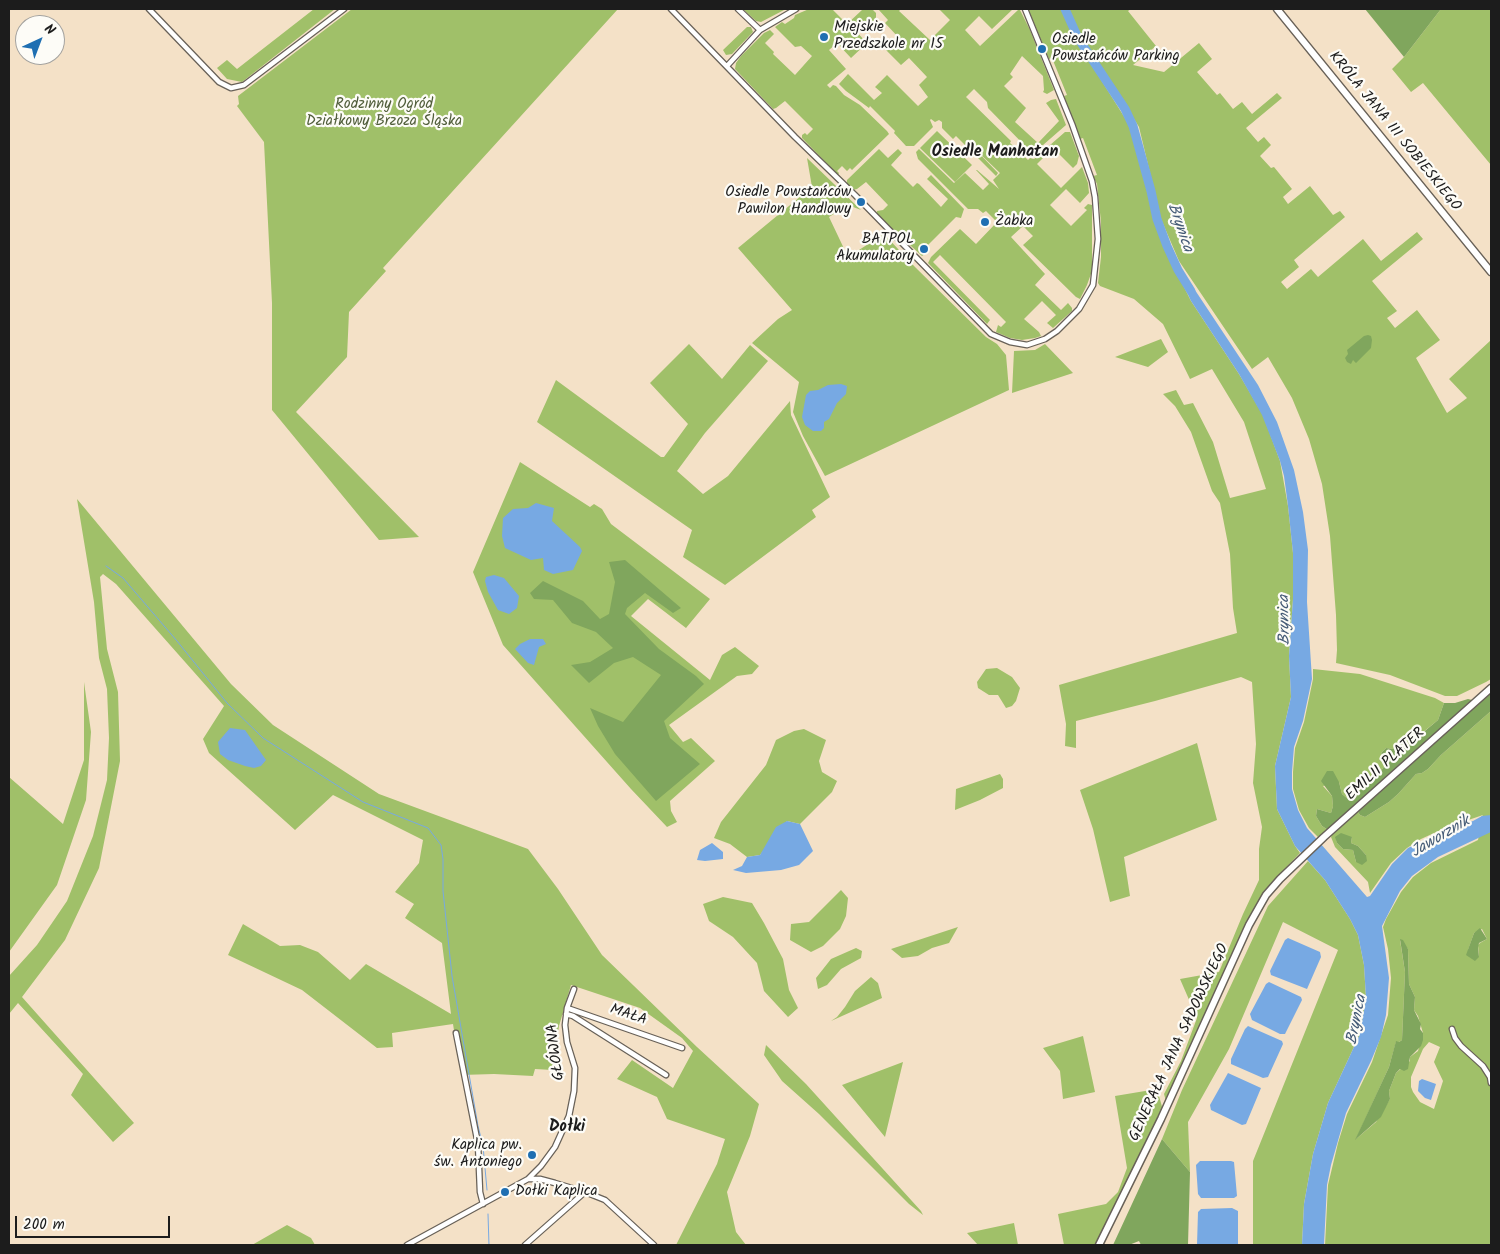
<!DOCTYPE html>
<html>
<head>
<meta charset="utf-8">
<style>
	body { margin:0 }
	#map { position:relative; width:1500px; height:1254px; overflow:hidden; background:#f4e1c7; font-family:Kalam,sans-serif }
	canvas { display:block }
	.frame { position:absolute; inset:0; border:10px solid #1c1c1c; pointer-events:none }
	.north { position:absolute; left:15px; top:15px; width:50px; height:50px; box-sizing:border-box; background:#fdfcf7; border:1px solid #a3a29f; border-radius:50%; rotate:43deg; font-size:14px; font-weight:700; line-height:20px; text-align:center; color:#1c1c1c }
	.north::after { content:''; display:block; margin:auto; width:18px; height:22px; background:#1f6fb2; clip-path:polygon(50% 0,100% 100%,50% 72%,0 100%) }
	.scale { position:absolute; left:15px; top:1216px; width:155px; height:22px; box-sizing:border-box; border:2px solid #1c1c1c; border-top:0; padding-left:6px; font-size:15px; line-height:18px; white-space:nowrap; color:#1c1c1c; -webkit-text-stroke:4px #fdfcf7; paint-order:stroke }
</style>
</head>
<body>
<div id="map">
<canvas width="1500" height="1254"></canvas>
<div class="frame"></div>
<div class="north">N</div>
<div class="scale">200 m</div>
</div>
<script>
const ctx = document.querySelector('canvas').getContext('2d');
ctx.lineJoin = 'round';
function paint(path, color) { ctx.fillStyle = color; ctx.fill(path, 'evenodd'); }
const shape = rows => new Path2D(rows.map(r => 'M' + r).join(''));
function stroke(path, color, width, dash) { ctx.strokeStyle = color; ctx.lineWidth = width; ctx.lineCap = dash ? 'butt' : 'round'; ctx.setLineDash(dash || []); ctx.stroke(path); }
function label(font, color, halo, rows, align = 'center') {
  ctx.font = font + ' Kalam,sans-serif'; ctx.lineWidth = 4.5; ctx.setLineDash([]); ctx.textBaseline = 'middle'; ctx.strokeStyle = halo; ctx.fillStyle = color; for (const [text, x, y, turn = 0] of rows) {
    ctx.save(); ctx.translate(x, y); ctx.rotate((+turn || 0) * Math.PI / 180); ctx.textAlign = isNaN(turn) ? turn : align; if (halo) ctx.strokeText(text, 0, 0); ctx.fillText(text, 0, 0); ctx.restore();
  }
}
const green = shape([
	[314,9,335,9,242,82,227,79,217,68,227,60,237,69],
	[352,9,618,9,383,268,386,271,349,312,347,357,296,412,419,537,379,540,272,410,272,303,264,142,237,106,239,104,238,96],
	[743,9,761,10,786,9,761,22,756,21],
	[809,9,835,9,833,10,847,24,862,10,861,9,872,9,876,13,876,17,872,31,860,21,853,28,867,43,851,58,837,43,829,50,846,69,827,85,830,88,833,85,836,86,844,95,860,105,887,131,889,134,852,170,850,168,847,171,842,166,837,171,839,173,838,175,802,138,802,135,805,133,807,135,813,129,785,101,776,108,773,109,735,69,736,63,741,56,764,33,770,30,774,34,765,43,774,52,773,54,795,75,812,56,801,46,795,47,775,27,782,22,785,24,794,18,795,15],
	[878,9,901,9,899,11,930,40,950,20,939,9,959,9,961,10,963,9,1013,9,992,29,979,16,965,30,980,46,1018,10,1020,10,1030,30,1054,90,1047,94,1043,92,1044,90,1043,76,1022,56,1010,74,1013,77,1004,86,1026,108,1015,122,1038,143,1059,121,1046,103,1051,100,1056,99,1066,125,1035,152,1031,152,988,108,987,102,974,89,966,97,1011,141,1010,143,1028,160,1030,158,1034,159,1065,132,1070,132,1079,156,1077,164,1073,168,1053,148,1037,164,1061,188,1082,167,1088,183,1089,193,1080,203,1066,189,1050,205,1071,226,1087,210,1084,208,1088,204,1092,205,1092,271,1087,285,1080,299,1076,297,1023,245,1033,236,1023,226,1011,237,1045,274,1035,285,1061,310,1068,303,1072,308,1072,311,1053,328,1047,323,1056,315,1042,301,1024,319,1039,332,1041,336,1035,338,1022,340,1010,338,996,332,998,325,1001,327,1006,322,940,255,933,262,990,320,987,324,928,263,931,257,960,229,976,244,997,222,986,211,983,213,978,209,968,209,918,159,916,152,919,149,954,183,965,173,983,190,989,184,976,170,977,170,999,189,993,180,1000,173,975,149,998,173,996,176,956,136,953,139,942,128,942,122,939,120,935,122,931,119,930,120,933,127,914,146,906,146,894,133,895,131,870,106,869,108,846,91,839,84,848,74,874,100,882,93,875,87,887,75,918,106,928,97,919,85,927,77,909,58,901,65,886,50,899,38,885,23,888,20],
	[1028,9,1062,9,1071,32,1130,126,1140,153,1153,216,1163,245,1191,301,1239,374,1263,415,1280,461,1288,506,1293,553,1293,599,1289,656,1291,697,1275,766,1277,809,1295,846,1300,853,1277,877,1251,914,1167,1105,1164,1094,1181,1061,1197,1018,1180,979,1219,972,1243,914,1259,880,1259,849,1262,827,1253,783,1256,744,1252,682,1241,677,1155,701,1076,721,1076,748,1065,746,1066,724,1059,685,1237,633,1233,608,1230,554,1220,503,1212,491,1191,432,1175,406,1163,394,1176,390,1184,405,1193,403,1213,442,1230,498,1266,489,1244,422,1212,369,1190,379,1163,324,1134,299,1100,286,1098,283,1101,257,1101,222,1097,184,1093,176,1097,175,1083,138,1080,139,1064,96,1067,95,1052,58,1049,59],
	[1068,9,1131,9,1128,11,1156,46,1133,65,1164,72,1199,43,1212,59,1197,72,1217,95,1220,93,1233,109,1242,102,1252,114,1277,93,1282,98,1246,128,1258,142,1264,137,1271,145,1260,156,1271,168,1274,167,1292,189,1283,197,1288,204,1310,186,1333,215,1340,211,1345,217,1294,260,1299,267,1281,282,1287,289,1311,269,1318,277,1363,239,1381,261,1417,232,1423,239,1372,281,1397,311,1387,318,1395,328,1417,310,1440,340,1416,358,1447,413,1467,398,1449,379,1491,340,1491,679,1486,682,1457,696,1445,696,1390,675,1336,663,1337,650,1336,615,1330,536,1322,484,1309,439,1292,398,1268,357,1252,369,1179,261,1161,219,1139,127,1123,101,1075,28],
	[1441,9,1491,9,1491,165,1423,83,1411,92,1392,69,1404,57],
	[747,27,751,27,753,32,732,54,726,55,723,50],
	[937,131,972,165,955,182,920,148],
	[879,149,888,158,898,149,902,153,891,165,913,187,917,183,919,184,941,207,948,199,927,179,931,175,964,209,961,218,956,217,928,245,926,243,921,248,926,253,922,256,877,215,877,211,883,210,888,205,866,182,857,189,853,190,847,184,847,180],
	[807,158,861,210,848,205,829,217,848,257,884,234,915,267,986,337,997,344,1006,355,1009,390,825,476,803,436,793,412,799,382,752,343,778,319,792,310,738,248,812,187],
	[1161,339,1168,352,1148,367,1115,357],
	[689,344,722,379,750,345,768,361,705,433,677,471,703,494,728,476,790,401,791,415,830,497,812,510,816,517,725,585,683,557,692,530,537,422,556,380,661,457,664,457,688,424,650,383],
	[1045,344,1073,373,1012,393,1014,351,1035,350],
	[520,462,590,507,594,504,602,509,611,524,710,599,686,628,648,599,631,616,710,680,722,655,735,647,759,666,752,674,737,676,669,725,683,742,691,738,715,761,670,801,671,811,677,822,667,827,631,789,503,645,473,572],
	[77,499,231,684,273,725,379,794,528,849,558,889,602,955,697,1047,759,1104,750,1136,727,1192,736,1232,746,1245,676,1245,717,1164,725,1139,667,1119,657,1097,617,1079,632,1060,673,1088,693,1051,682,1038,640,1008,571,985,559,1026,552,1070,535,1069,533,1076,494,1074,461,1075,453,1024,392,1033,393,1047,377,1048,302,990,228,955,243,924,280,946,300,945,318,952,350,980,366,964,451,1014,442,943,405,918,414,904,395,892,419,863,423,840,333,795,295,830,209,753,203,739,224,706,116,584,103,574,100,577,107,649,118,692,120,761,99,868,65,940,22,997,134,1123,113,1142,71,1095,83,1074,18,1003,9,1014,9,976,37,945,67,901,93,836,107,780,109,738,107,689,99,658,94,602],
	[997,668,1012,677,1020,688,1016,701,1012,706,1006,708,998,695,989,695,978,688,977,682,986,669],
	[1313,669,1360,674,1435,698,1444,703,1438,720,1401,750,1386,748,1381,753,1387,762,1381,771,1348,799,1342,794,1339,782,1323,786,1332,796,1333,806,1331,813,1317,809,1316,816,1322,826,1328,830,1318,837,1309,828,1299,810,1293,789,1293,772,1295,748,1304,722,1313,679],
	[84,682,91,732,86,800,57,885,9,952,9,777,63,824,84,760],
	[1491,711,1491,820,1481,817,1483,815,1445,828,1421,839,1407,848,1391,863,1370,893,1368,882,1335,847,1331,837,1332,835,1358,812,1360,815,1365,817,1389,802,1398,794,1416,774,1422,773,1428,769,1441,755],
	[1336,837,1352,837,1351,843,1358,846,1366,855,1356,862,1353,850,1343,849,1337,843],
	[804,729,826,740,819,761,822,772,837,781,832,792,800,824,787,821,760,855,747,857,730,844,714,838,721,822,766,765,776,740,794,731],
	[1197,743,1217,820,1124,857,1130,896,1110,902,1093,829,1080,790],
	[1000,774,1003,779,1003,788,980,800,955,810,956,789],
	[1491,825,1491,1245,1325,1245,1328,1185,1338,1143,1347,1114,1372,1062,1388,1015,1391,978,1388,949,1383,927,1386,919,1401,892,1413,877,1431,863,1478,840,1479,835],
	[1482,929,1487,939,1480,943,1478,945,1479,957,1468,950,1474,933],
	[1400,940,1408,949,1409,984,1415,997,1414,1010,1418,1016,1423,1033,1418,1051,1410,1057,1410,1061,1396,1073,1389,1091,1390,1099,1376,1122,1356,1139,1389,1067,1396,1042,1399,1042,1402,1040,1405,972],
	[1429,1042,1440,1047,1434,1062,1443,1081,1434,1109,1420,1102,1413,1092,1411,1087,1411,1077,1423,1049],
	[1308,861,1325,880,1350,919,1358,935,1364,965,1366,998,1360,1034,1328,1103,1313,1154,1304,1204,1302,1245,1253,1245,1253,1161,1338,950,1283,922,1229,1049,1188,1122,1190,1172,1162,1139,1182,1090,1268,906],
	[841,890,848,898,846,916,840,929,823,946,811,952,790,940,791,924,809,922],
	[723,897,752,903,764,923,783,959,789,990,798,1008,788,1017,764,991,757,963,733,937,709,921,703,904],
	[958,927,949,943,932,948,918,956,902,958,891,949],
	[856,948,862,951,861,958,841,969,827,985,818,989,816,978,831,959],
	[871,977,878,983,882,998,831,1021,837,1017,845,1007,855,991],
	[1083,1036,1095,1092,1063,1099,1060,1071,1043,1048],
	[766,1045,806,1084,921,1211,923,1215,909,1204,819,1114,782,1081,764,1055],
	[903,1062,885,1137,842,1085],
	[1157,1089,1163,1110,1097,1245,1064,1245,1058,1214,1106,1204,1118,1192,1127,1168,1115,1096],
	[1014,1223,1018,1245,978,1245,967,1233],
	[287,1225,311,1238,315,1245,252,1245]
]);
const forest = shape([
	[1365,9,1441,9,1404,57],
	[1368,335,1371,336,1372,340,1371,348,1356,363,1353,360,1351,364,1347,362,1345,358,1348,354,1347,350,1364,336],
	[625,560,681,608,673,613,645,593,627,608,625,614,659,649,696,676,704,684,664,721,670,738,700,764,656,801,615,754,598,726,590,708,623,722,661,675,633,657,614,663,589,683,571,665,590,662,613,648,596,632,572,623,553,600,534,599,530,593,543,581,583,601,600,619,609,614,615,582,609,562],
	[1491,693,1491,711,1441,755,1428,769,1422,773,1416,774,1398,794,1389,802,1365,817,1360,815,1358,812],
	[1468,699,1472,700,1328,830,1322,826,1316,816,1317,809,1331,813,1333,806,1332,796,1321,781,1327,771,1333,771,1339,782,1342,794,1348,799,1381,771,1387,762,1381,753,1386,748,1402,750,1438,720,1444,703,1455,703],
	[1341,833,1352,837,1351,843,1358,846,1366,855,1367,861,1362,865,1356,862,1353,850,1343,849,1337,843,1335,837],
	[1480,928,1487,939,1479,943,1478,948,1479,957,1475,961,1466,955,1474,933],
	[1400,939,1403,940,1408,949,1409,984,1415,997,1414,1010,1421,1024,1420,1029,1423,1033,1423,1040,1421,1046,1410,1057,1408,1069,1404,1071,1400,1069,1396,1073,1389,1091,1390,1099,1381,1117,1355,1140,1389,1067,1396,1041,1399,1042,1402,1040,1405,972],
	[1162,1139,1190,1172,1188,1245,1141,1245,1139,1241,1129,1245,1113,1245]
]);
const water = shape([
	[1189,281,1258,385,1277,422,1294,470,1303,512,1308,550,1307,602,1312,679,1303,721,1294,747,1292,772,1292,789,1298,810,1307,828,1367,897,1370,896,1392,864,1408,848,1446,829,1473,821,1482,816,1491,815,1491,832,1438,857,1412,876,1400,891,1382,926,1389,978,1386,1015,1381,1037,1371,1061,1346,1113,1331,1165,1327,1185,1324,1245,1302,1245,1304,1204,1313,1154,1328,1103,1360,1034,1366,998,1364,965,1358,935,1350,919,1325,880,1295,846,1277,809,1275,766,1291,697,1289,656,1293,599,1293,553,1288,506,1284,476,1280,461,1262,415,1239,374,1191,301,1183,284],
	[841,384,847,386,846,394,837,403,829,419,824,422,824,428,821,431,813,431,805,425,802,417,806,395,810,391,818,390,828,385],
	[536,503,554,508,552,521,580,547,582,551,573,570,553,574,544,570,543,558,531,560,505,548,502,536,503,518,513,509,528,508],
	[494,575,504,578,519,596,517,608,509,614,498,610,488,592,485,581,486,577],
	[530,639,543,639,546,644,539,647,534,665,528,663,515,649,520,644],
	[230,728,245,730,266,760,261,766,254,768,245,766,228,760,220,754,218,742],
	[787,821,800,824,813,851,799,865,781,870,746,873,733,870,742,866,747,857,760,855,776,827],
	[712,843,723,852,723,859,705,861,697,860,700,850],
	[1288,938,1320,952,1321,957,1307,989,1271,975,1270,971,1285,940],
	[1269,982,1301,997,1302,1000,1285,1034,1280,1034,1252,1020,1250,1014,1266,984],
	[1248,1026,1282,1041,1283,1044,1268,1077,1263,1078,1231,1064,1231,1059,1245,1029],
	[1228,1073,1261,1088,1246,1124,1242,1125,1211,1110,1210,1105],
	[1422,1079,1436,1084,1431,1100,1425,1098,1418,1091,1419,1081],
	[1200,1161,1231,1161,1234,1162,1237,1196,1234,1198,1201,1198,1198,1194,1196,1165],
	[1232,1208,1238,1211,1238,1245,1197,1245,1198,1212,1201,1209]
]);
const stream = shape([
	[106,566,123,578,177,641,227,703,263,738,363,802,428,828,441,845,443,859,443,891,452,976,478,1126,483,1146,487,1190],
	[488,1214,489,1245]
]);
const river = shape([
	[1065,9,1078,38,1125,109,1133,126,1151,191,1157,219,1167,246,1178,270,1191,291]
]);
const street = shape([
	[149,9,219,82,231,88,244,85,344,9],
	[671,9,795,137,855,195,991,334,1010,342,1027,345,1045,339,1057,331,1079,309,1093,285,1098,239,1095,197,1092,181,1072,124,1025,9],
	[738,9,760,30],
	[727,66,760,30,796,9],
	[567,1008,682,1048],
	[566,1014,573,1016,666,1075],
	[1452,1029,1455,1038,1461,1046,1483,1066,1490,1077,1491,1083],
	[456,1033,478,1144,480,1192,483,1204],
	[528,1179,540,1179,555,1183,585,1192,605,1200,654,1245],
	[407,1245,528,1179,541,1166,555,1147,569,1116,574,1091,575,1068,567,1042,565,1025,567,1008,574,989],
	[525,1245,585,1192]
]);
const secondary = shape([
	[1277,9,1491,272],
	[1099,1245,1161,1119,1249,925,1266,895,1280,879,1324,837,1491,688]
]);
const markers = [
	[824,37,5,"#1f6fb2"],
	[1042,49,5,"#1f6fb2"],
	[861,202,5,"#1f6fb2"],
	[985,222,5,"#1f6fb2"],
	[924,249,5,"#1f6fb2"],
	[532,1155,5,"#1f6fb2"],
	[505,1192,5,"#1f6fb2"]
];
const poiNames = [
	["Miejskie",834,28],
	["Przedszkole nr 15",834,45],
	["Osiedle",1052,40],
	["Powstańców Parking",1052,57],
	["Osiedle Powstańców",851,193,"right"],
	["Pawilon Handlowy",851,210,"right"],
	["Żabka",995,222],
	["BATPOL",914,240,"right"],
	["Akumulatory",914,257,"right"],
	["Kaplica pw.",522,1146,"right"],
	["św. Antoniego",522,1163,"right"],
	["Dołki Kaplica",515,1192]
];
const parkNames = [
	["Rodzinny Ogród",384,105],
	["Działkowy Brzoza Śląska",384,122]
];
const streetNames = [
	["KRÓLA JANA III SOBIESKIEGO",1394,132,51],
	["EMILII PLATER",1386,765,-42],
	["MAŁA",628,1016,19],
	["GENERAŁA JANA SADOWSKIEGO",1180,1043,-65],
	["GŁÓWNA",557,1052,-97]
];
const neighbourhoodNames = [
	["Osiedle Manhatan",995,153],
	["Dołki",567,1128]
];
const waterNames = [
	["Brynica",1179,228,71],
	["Brynica",1286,620,-91],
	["Jaworznik",1441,838,-31],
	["Brynica",1358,1020,-79]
];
paint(green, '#a0c069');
paint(forest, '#80a65d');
paint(water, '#77a9e3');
stroke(stream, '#77a9e3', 1);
stroke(river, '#77a9e3', 9);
stroke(street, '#686158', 7);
stroke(secondary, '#686158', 9);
stroke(street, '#fff', 4.5);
stroke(secondary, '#fff', 6);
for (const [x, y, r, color] of markers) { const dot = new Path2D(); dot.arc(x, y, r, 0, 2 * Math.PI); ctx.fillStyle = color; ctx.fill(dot); stroke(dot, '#fdfcf7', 2); }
label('15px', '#1c1c1c', '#fdfcf7', poiNames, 'left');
label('15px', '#515e3b', '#fdfcf7', parkNames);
label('15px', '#1c1c1c', '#fdfcf7', streetNames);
label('bold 16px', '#1c1c1c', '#fdfcf7', neighbourhoodNames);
label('italic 16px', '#455b76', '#fdfcf7', waterNames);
</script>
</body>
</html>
